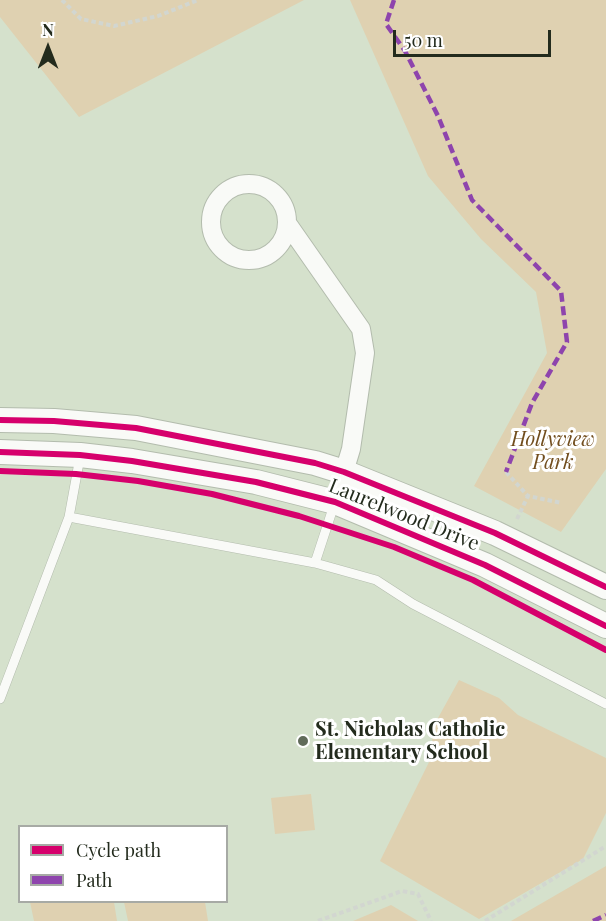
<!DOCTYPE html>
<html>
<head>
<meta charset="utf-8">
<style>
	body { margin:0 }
	#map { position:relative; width:606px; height:921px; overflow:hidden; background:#d5e1cc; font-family:"Playfair Display",serif }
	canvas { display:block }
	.legend { position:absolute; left:18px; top:825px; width:210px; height:78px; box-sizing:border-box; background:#fff; border:2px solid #a7aaa5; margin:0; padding:8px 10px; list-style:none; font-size:18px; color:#232b1d }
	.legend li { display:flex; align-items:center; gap:12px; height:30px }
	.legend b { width:30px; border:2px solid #a7aaa5 }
	.north { position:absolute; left:18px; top:18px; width:60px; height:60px; -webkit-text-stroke:4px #fff; paint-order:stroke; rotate:0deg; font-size:16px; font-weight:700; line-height:24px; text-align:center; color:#232b1d }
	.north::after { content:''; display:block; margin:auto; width:21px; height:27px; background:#232b1d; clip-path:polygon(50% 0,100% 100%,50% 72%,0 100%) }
	.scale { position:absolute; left:393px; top:30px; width:158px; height:27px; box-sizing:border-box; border:3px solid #232b1d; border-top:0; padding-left:8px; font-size:18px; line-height:21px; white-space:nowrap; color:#232b1d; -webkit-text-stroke:4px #fff; paint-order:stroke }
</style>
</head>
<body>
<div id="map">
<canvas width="606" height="921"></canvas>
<ul class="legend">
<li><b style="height:8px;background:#d6006c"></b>Cycle path</li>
<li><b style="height:8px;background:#8e44ad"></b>Path</li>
</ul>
<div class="north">N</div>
<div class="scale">50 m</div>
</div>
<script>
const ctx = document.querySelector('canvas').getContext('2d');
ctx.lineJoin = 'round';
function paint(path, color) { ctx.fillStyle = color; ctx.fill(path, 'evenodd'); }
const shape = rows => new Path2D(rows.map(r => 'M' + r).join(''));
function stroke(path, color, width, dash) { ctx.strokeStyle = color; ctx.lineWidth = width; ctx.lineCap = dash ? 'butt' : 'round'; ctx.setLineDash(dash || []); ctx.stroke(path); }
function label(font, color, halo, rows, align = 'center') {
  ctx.font = font + ' "Playfair Display",serif'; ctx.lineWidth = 6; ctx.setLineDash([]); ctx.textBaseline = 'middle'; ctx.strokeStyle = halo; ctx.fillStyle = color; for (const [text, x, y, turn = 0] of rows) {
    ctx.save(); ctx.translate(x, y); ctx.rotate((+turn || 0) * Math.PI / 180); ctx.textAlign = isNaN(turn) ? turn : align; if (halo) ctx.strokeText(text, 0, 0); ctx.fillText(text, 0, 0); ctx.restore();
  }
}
const green = shape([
	[0,0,304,0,79,117,0,17],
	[350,0,606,0,606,469,561,532,474,486,547,353,536,292,481,239,428,176],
	[459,680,499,698,518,715,606,758,606,813,583,859,479,919,380,861,433,754,432,736,438,718],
	[311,794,315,830,275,834,271,798],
	[606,866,606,921,511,921],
	[30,902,114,902,117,921,34,921],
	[124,902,205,902,208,921,128,921],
	[391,905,418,921,353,921]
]);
const path = shape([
	[62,0,81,19,114,26,158,16,198,0],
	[506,472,528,496,562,503],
	[517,519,528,496],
	[318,921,402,891,418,894,431,921],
	[485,921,606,846]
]);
const lane = shape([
	[69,517,315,563,376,580,413,604,606,704],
	[315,563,335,502],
	[0,699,69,517,80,457]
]);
const street = shape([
	'211 222a38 38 0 1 1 76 0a38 38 0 1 1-76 0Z',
	[287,223,361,329,365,353,351,449,335,502]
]);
const secondary = shape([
	[0,420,54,421,136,428,315,463,344,472,495,533,606,587],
	[0,452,80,455,132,461,256,482,335,502,485,565,606,626]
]);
const quiet = shape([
	[394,0,386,24,405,51,438,116,472,200,561,291,567,342,532,403,506,472],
	[593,921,606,915]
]);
const cycleway = shape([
	[0,420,54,421,136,428,315,463,344,472,495,533,606,587],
	[0,452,80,455,132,461,256,482,335,502,485,565,606,626],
	[0,471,76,474,138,481,212,494,299,516,394,547,473,580,606,650]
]);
const markers = [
	[303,741,6,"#616b5a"]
];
const parkNames = [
	["Hollyview",553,440],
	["Park",553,463]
];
const streetNames = [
	["Laurelwood Drive",404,515,22]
];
const poiNames = [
	["St. Nicholas Catholic",315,730],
	["Elementary School",315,753]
];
paint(green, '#dfd1b1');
stroke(lane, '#b3bcad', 10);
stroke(street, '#b3bcad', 20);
stroke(secondary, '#b3bcad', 26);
stroke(path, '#d2d6d0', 4, [4.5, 3]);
stroke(lane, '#f9faf7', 9);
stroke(street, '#f9faf7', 18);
stroke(secondary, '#f9faf7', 24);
stroke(quiet, '#8e44ad', 4.5, [9, 4.5]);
stroke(cycleway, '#d6006c', 6);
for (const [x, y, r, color] of markers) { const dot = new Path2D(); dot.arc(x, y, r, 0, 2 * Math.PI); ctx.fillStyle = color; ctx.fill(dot); stroke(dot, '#fff', 2); }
label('italic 20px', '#724e1e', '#fff', parkNames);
label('20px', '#232b1d', '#fff', streetNames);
label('bold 20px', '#232b1d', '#fff', poiNames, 'left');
</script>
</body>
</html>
